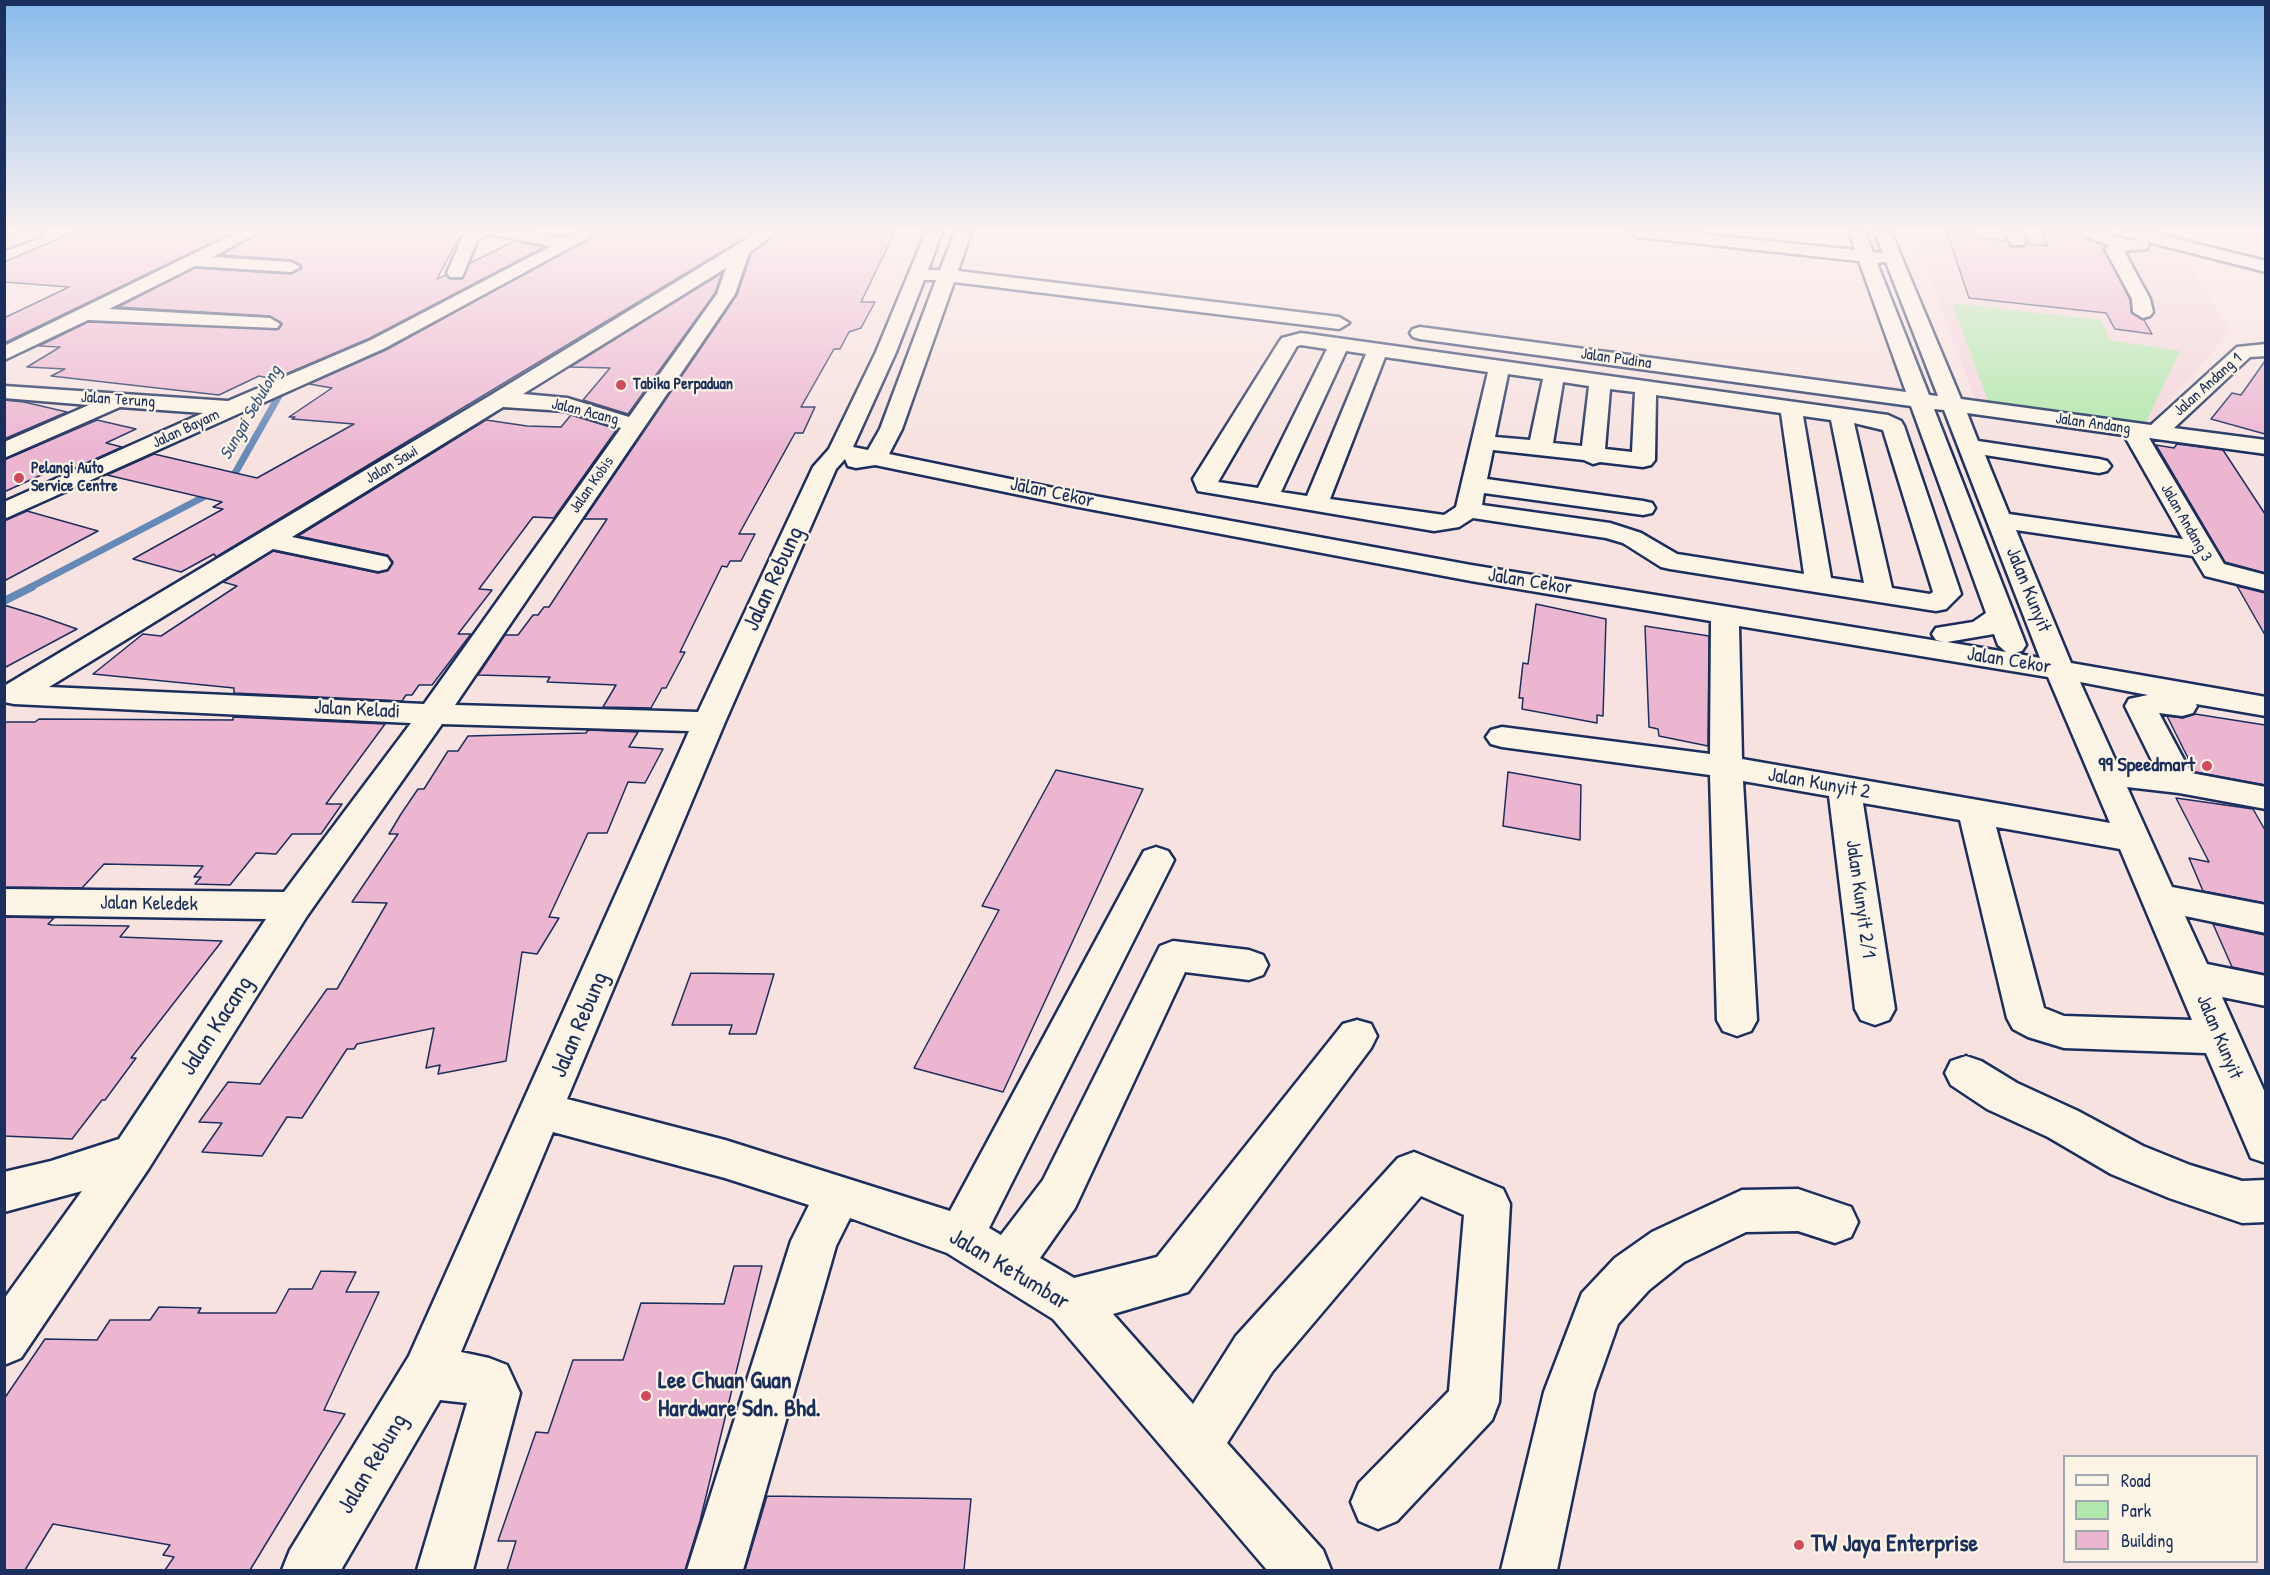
<!DOCTYPE html>
<html>
<head>
<meta charset="utf-8">
<style>
	body { margin:0 }
	#map { position:relative; width:2270px; height:1575px; overflow:hidden; background:#f7e2df; font-family:"Patrick Hand",sans-serif }
	canvas { display:block }
	.frame { position:absolute; inset:0; border:6px solid #1b2f5e; pointer-events:none }
	.legend { position:absolute; left:2063px; top:1455px; width:195px; height:108px; box-sizing:border-box; background:#fcf5e5; border:2px solid #a2a6af; margin:0; padding:8px 10px; list-style:none; font-size:18px; color:#1b2f5e }
	.legend li { display:flex; align-items:center; gap:12px; height:30px }
	.legend b { width:30px; border:2px solid #a2a6af }
</style>
</head>
<body>
<div id="map">
<canvas width="2270" height="1575"></canvas>
<div class="frame"></div>
<ul class="legend">
<li><b style="height:8px;background:#fcf5e5"></b>Road</li>
<li><b style="height:16px;background:#b1e8ab"></b>Park</li>
<li><b style="height:16px;background:#ecb6d1"></b>Building</li>
</ul>
</div>
<script>
const ctx = document.querySelector('canvas').getContext('2d');
ctx.lineJoin = 'round';
function paint(path, color) { ctx.fillStyle = color; ctx.fill(path, 'evenodd'); }
const shape = rows => new Path2D(rows.map(r => 'M' + r).join(''));
function stroke(path, color, width, dash) { ctx.strokeStyle = color; ctx.lineWidth = width; ctx.lineCap = dash ? 'butt' : 'round'; ctx.setLineDash(dash || []); ctx.stroke(path); }
function label(font, color, halo, rows, align = 'center') {
  ctx.font = font + ' "Patrick Hand",sans-serif'; ctx.lineWidth = 4.5; ctx.setLineDash([]); ctx.textBaseline = 'middle'; ctx.strokeStyle = halo; ctx.fillStyle = color; for (const [text, x, y, turn = 0] of rows) {
    ctx.save(); ctx.translate(x, y); ctx.rotate((+turn || 0) * Math.PI / 180); ctx.textAlign = isNaN(turn) ? turn : align; if (halo) ctx.strokeText(text, 0, 0); ctx.fillText(text, 0, 0); ctx.restore();
  }
}
const built = shape([
	[1912,232,2108,232,2180,250,2230,332,2149,425,1977,404]
]);
const green = shape([
	[1952,303,2101,320,2110,340,2180,351,2146,422,1989,404]
]);
const streamFar2 = shape([
	[283,389,299,361]
]);
const streamFar1 = shape([
	[230,482,284,387],
	[29,588,213,492]
]);
const stream = shape([
	[4,601,32,587]
]);
const building = shape([
	[74,232,234,232,4,343,4,318,69,287,4,282,4,262,74,232],
	[260,232,462,232,437,279,446,275,450,279,462,279,470,263,515,241,544,247,370,338,274,379,259,376,219,395,51,376,65,369,27,367,60,347,39,346,88,322,279,329,282,324,270,316,118,307,195,268,291,274,301,269,301,265,291,260,221,255,260,232],
	[601,232,754,232,216,557,214,554,181,572,133,559,223,509,213,507,222,502,107,475,154,454,257,478,354,424,292,419,295,417,289,417,332,388,309,384,386,350,601,232],
	[778,232,895,232,861,302,875,302,861,328,849,332,840,349,834,349,801,407,815,407,803,433,795,433,739,534,755,534,741,561,730,561,727,567,722,566,680,652,685,652,666,688,662,688,651,708,603,707,616,685,547,682,550,677,478,675,505,635,518,635,533,615,538,615,544,607,549,607,607,519,584,519,737,295,751,254,778,232],
	[1947,232,1975,232,1978,238,2007,241,2011,247,2023,247,2027,244,2048,246,2041,232,2080,232,2083,238,2103,245,2130,300,2131,312,2144,320,2152,334,2115,329,2106,313,1969,298,1947,232],
	[722,273,715,293,628,414,583,400,610,368,570,367,722,273],
	[2265,361,2265,434,2211,419,2232,393,2241,395,2265,361],
	[4,400,24,402,67,412,4,439,4,400],
	[571,415,617,429,554,518,533,517,479,589,492,590,458,634,471,634,432,685,419,685,412,695,406,695,402,701,234,693,234,688,93,674,143,634,161,636,237,586,223,582,273,551,378,573,387,571,393,562,387,555,298,536,486,420,527,426,561,427,571,415],
	[97,420,136,429,106,443,122,447,75,468,63,465,4,492,4,460,97,420],
	[2177,444,2223,450,2265,514,2265,573,2225,562,2156,445,2174,448,2177,444],
	[27,511,98,531,4,581,4,521,27,511],
	[2237,586,2265,593,2265,635,2237,586],
	[1536,604,1606,619,1603,716,1597,715,1597,723,1522,709,1523,698,1519,698,1523,663,1528,664,1536,604],
	[4,605,40,616,77,629,4,668,4,605],
	[1645,626,1709,636,1708,746,1659,736,1658,729,1649,727,1645,626],
	[2195,714,2265,725,2265,785,2195,772,2167,716,2183,718,2195,714],
	[233,717,385,724,326,804,342,804,321,834,292,834,276,854,256,853,230,885,195,884,201,877,194,877,203,866,104,864,82,888,4,887,4,722,35,722,39,719,233,720,233,717],
	[588,730,638,732,629,747,663,749,645,783,628,782,607,833,588,833,549,917,559,918,537,954,522,952,506,1061,438,1074,440,1065,426,1068,434,1028,357,1044,354,1049,347,1049,302,1118,287,1117,262,1156,202,1152,222,1123,199,1122,228,1082,260,1084,327,989,337,989,387,903,352,902,398,834,389,834,401,814,418,789,424,789,448,751,458,751,468,736,586,733,588,730],
	[1056,770,1143,789,1003,1092,914,1068,999,910,982,906,1056,770],
	[1508,772,1581,785,1580,840,1503,826,1508,772],
	[2176,798,2253,809,2265,830,2265,903,2203,891,2189,858,2209,862,2176,798],
	[4,917,54,918,48,924,52,925,129,926,120,937,222,941,131,1058,136,1058,105,1100,102,1100,72,1139,4,1136,4,917],
	[2213,924,2265,935,2265,974,2232,967,2213,924],
	[691,973,774,974,756,1034,729,1034,732,1025,672,1025,691,973],
	[734,1266,762,1266,700,1521,685,1570,507,1570,516,1541,498,1541,536,1432,548,1433,573,1360,623,1360,641,1303,724,1304,734,1266],
	[321,1271,356,1272,346,1292,379,1292,324,1410,345,1414,250,1570,165,1570,174,1557,163,1555,170,1545,53,1524,25,1570,4,1570,4,1399,45,1339,97,1340,110,1320,150,1320,159,1307,201,1308,198,1313,276,1313,289,1289,312,1289,321,1271],
	[767,1496,971,1499,964,1570,745,1570,767,1496]
]);
const minor = shape([
	[20,232,42,232,40,236,4,249,4,238,20,232],
	[238,232,258,232,213,257,291,262,300,267,291,272,195,266,109,309,270,318,280,324,277,328,88,320,4,360,4,346,238,232],
	[469,232,523,232,566,238,579,232,599,232,385,348,4,519,4,502,203,413,120,407,4,458,4,442,89,405,4,398,4,386,228,401,371,340,551,246,488,234,477,241,462,277,450,277,447,273,462,238,469,232],
	[758,232,776,232,749,253,735,294,455,705,698,712,813,467,829,449,876,352,926,232,942,232,928,270,940,270,955,232,971,232,958,271,1339,317,1349,323,1339,329,954,282,902,429,889,454,1073,492,1471,565,1944,642,1936,640,1932,634,1936,628,1973,622,1986,613,1911,406,1420,339,1413,337,1410,333,1413,329,1420,327,1906,392,1859,261,1638,237,1630,232,1681,232,1855,250,1849,232,1865,232,1873,252,1883,253,1875,232,1891,232,1961,399,2151,425,2237,347,2266,344,2266,356,2250,357,2174,428,2266,440,2266,454,2149,438,2224,564,2266,575,2266,591,2205,576,2193,556,2016,530,2071,663,2266,697,2266,716,2196,704,2197,706,2193,713,2182,716,2159,713,2191,773,2266,787,2266,809,2179,793,2127,787,2172,887,2266,905,2266,933,2185,916,2207,964,2266,976,2266,1006,2222,997,2266,1095,2266,1163,2251,1158,2206,1053,2064,1048,2028,1037,2013,1029,2007,1018,1960,820,1863,803,1895,1009,1889,1020,1875,1025,1861,1020,1855,1009,1829,796,1743,781,1757,1020,1751,1031,1737,1036,1723,1031,1717,1020,1710,775,1502,747,1491,744,1486,737,1491,730,1502,727,1710,754,1711,621,1471,581,1073,506,875,465,856,468,848,466,845,459,836,469,725,722,567,1099,725,1140,950,1211,1144,851,1156,847,1168,851,1174,860,989,1228,1001,1235,1043,1180,1160,946,1173,941,1249,950,1263,955,1268,965,1263,975,1249,980,1185,972,1075,1208,1040,1258,1074,1278,1157,1257,1343,1024,1357,1020,1371,1024,1377,1036,1371,1048,1188,1292,1113,1314,1193,1404,1236,1336,1398,1158,1414,1152,1503,1189,1510,1204,1499,1402,1492,1420,1397,1521,1378,1529,1359,1521,1351,1502,1359,1483,1449,1391,1464,1215,1421,1196,1272,1372,1227,1443,1323,1550,1331,1570,1267,1570,1053,1319,947,1253,850,1218,836,1246,743,1570,687,1570,791,1241,809,1205,725,1178,553,1132,461,1352,489,1358,507,1365,520,1393,473,1570,417,1570,467,1403,440,1400,341,1570,282,1570,290,1550,409,1356,689,731,442,724,307,916,149,1168,21,1358,4,1365,4,1299,82,1191,4,1212,4,1172,51,1161,119,1139,266,919,4,915,4,889,284,892,411,723,14,704,4,702,4,686,491,395,758,232],
	[1886,262,1938,396,1929,395,1877,263,1886,262],
	[726,268,717,294,629,417,567,398,523,394,726,268],
	[924,280,936,280,880,429,868,450,853,447,896,352,924,280],
	[503,407,565,411,621,428,424,704,49,687,273,549,378,571,387,569,391,563,387,557,292,537,503,407],
	[1934,409,1944,410,2040,658,2013,653,2022,651,2026,645,1934,409],
	[1967,413,2124,435,2183,539,2009,514,1985,455,2099,473,2107,471,2111,466,2107,461,2099,459,1978,441,1967,413],
	[1739,626,2048,677,2110,823,1742,759,1739,626],
	[1994,634,1998,645,2006,652,1947,642,1994,634],
	[2080,682,2148,695,2129,699,2125,706,2156,769,2117,764,2080,682],
	[1996,827,2120,849,2192,1020,2064,1016,2044,1008,1996,827],
	[2005,232,2021,232,2026,241,2023,245,2011,245,2005,232],
	[2082,232,2104,232,2127,240,2146,241,2149,245,2146,249,2124,251,2150,299,2153,312,2150,316,2143,318,2133,312,2132,299,2105,249,2109,245,2084,236,2082,232],
	[2123,232,2149,232,2266,261,2266,272,2125,236,2123,232],
	[1301,333,1888,415,1901,421,1904,426,1961,594,1946,609,1936,611,1670,569,1661,567,1623,543,1606,538,1473,518,1459,527,1434,531,1198,491,1193,479,1279,342,1282,338,1301,333],
	[1301,345,1327,349,1258,488,1218,482,1297,346,1301,345],
	[1346,351,1366,354,1307,496,1281,492,1346,351],
	[1385,357,1488,372,1456,507,1444,515,1330,499,1385,357],
	[1508,374,1543,379,1530,440,1495,437,1508,374],
	[1563,382,1589,386,1582,446,1553,443,1563,382],
	[1610,389,1635,392,1632,452,1605,449,1610,389],
	[1656,395,1781,413,1804,574,1677,554,1641,533,1610,523,1482,505,1484,493,1643,515,1652,513,1655,508,1652,503,1643,501,1487,479,1493,450,1584,460,1593,464,1600,462,1643,467,1651,465,1655,460,1656,395],
	[1803,416,1831,420,1864,583,1831,578,1803,416],
	[1854,423,1883,430,1933,592,1930,594,1892,588,1854,423],
	[1966,1056,1981,1061,2017,1083,2078,1111,2143,1146,2190,1165,2242,1181,2266,1180,2266,1222,2242,1223,2169,1198,2111,1174,2048,1137,1987,1109,1951,1085,1945,1073,1951,1061,1966,1056],
	[1798,1189,1851,1207,1858,1222,1851,1237,1835,1243,1798,1231,1746,1232,1684,1262,1649,1290,1618,1324,1594,1392,1557,1570,1501,1570,1544,1392,1582,1293,1615,1258,1652,1232,1742,1190,1798,1189]
]);
const markers = [
	[621,385,6,"#d1495b"],
	[19,478,6,"#d1495b"],
	[2207,766,6,"#d1495b"],
	[646,1396,6,"#d1495b"],
	[1799,1545,6,"#d1495b"]
];
const farStreetnames = [
	["Jalan Pudina",1616,359,8],
	["Jalan Andang 1",2208,385,-42],
	["Jalan Terung",118,400,4],
	["Jalan Acang",585,412,14],
	["Jalan Andang",2093,424,8],
	["Jalan Bayam",186,429,-25],
	["Jalan Sawi",392,465,-31],
	["Jalan Kobis",592,485,-55],
	["Jalan Andang 3",2186,523,60]
];
const farPoinames = [
	["Tabika Perpaduan",633,385],
	["Pelangi Auto",31,469],
	["Service Centre",31,487]
];
const farWaternames = [
	["Sungai Sebulong",251,413,-60]
];
const streetNames = [
	["Jalan Cekor",1052,493,12],
	["Jalan Cekor",1530,582,9],
	["Jalan Kunyit",2028,590,68],
	["Jalan Cekor",2009,661,9],
	["Jalan Keladi",357,710,3],
	["Jalan Kunyit 2",1819,784,10],
	["Jalan Kunyit 2/1",1860,899,82],
	["Jalan Keledek",149,904,1],
	["Jalan Kunyit",2219,1037,67]
];
const poiNames = [
	["99 Speedmart",2195,766]
];
const nearStreetnames = [
	["Jalan Rebung",774,579,-65],
	["Jalan Rebung",580,1025,-67],
	["Jalan Kacang",217,1026,-57],
	["Jalan Ketumbar",1009,1270,31],
	["Jalan Rebung",373,1464,-59]
];
const nearPoinames = [
	["Lee Chuan Guan",658,1382],
	["Hardware Sdn. Bhd.",658,1410],
	["TW Jaya Enterprise",1811,1545]
];
paint(built, '#f4d5db');
paint(green, '#b1e8ab');
stroke(streamFar2, '#668ab7', 5);
stroke(streamFar1, '#668ab7', 7);
stroke(stream, '#668ab7', 8);
paint(building, '#ecb6d1');
stroke(building, '#1b2f5e', 1.5);
stroke(minor, '#1b2f5e', 5);
paint(minor, '#fcf5e5');
const sky = ctx.createLinearGradient(0, 0, 0, 452);
sky.addColorStop(0, '#88bbec');
sky.addColorStop(0.51, '#fbf2f1');
sky.addColorStop(1, '#fbf2f100');
ctx.fillStyle = sky;
ctx.fillRect(0, 0, 2270, 452);
for (const [x, y, r, color] of markers) { const dot = new Path2D(); dot.arc(x, y, r, 0, 2 * Math.PI); ctx.fillStyle = color; ctx.fill(dot); stroke(dot, '#fcf5e5', 2); }
label('16px', '#1b2f5e', '#fcf5e5', farStreetnames);
label('bold 16px', '#1b2f5e', '#fcf5e5', farPoinames, 'left');
label('italic 18px', '#3a5583', '#fcf5e5', farWaternames);
label('20px', '#1b2f5e', '#fcf5e5', streetNames);
label('bold 20px', '#1b2f5e', '#fcf5e5', poiNames, 'right');
label('24px', '#1b2f5e', '#fcf5e5', nearStreetnames);
label('bold 24px', '#1b2f5e', '#fcf5e5', nearPoinames, 'left');
</script>
</body>
</html>
